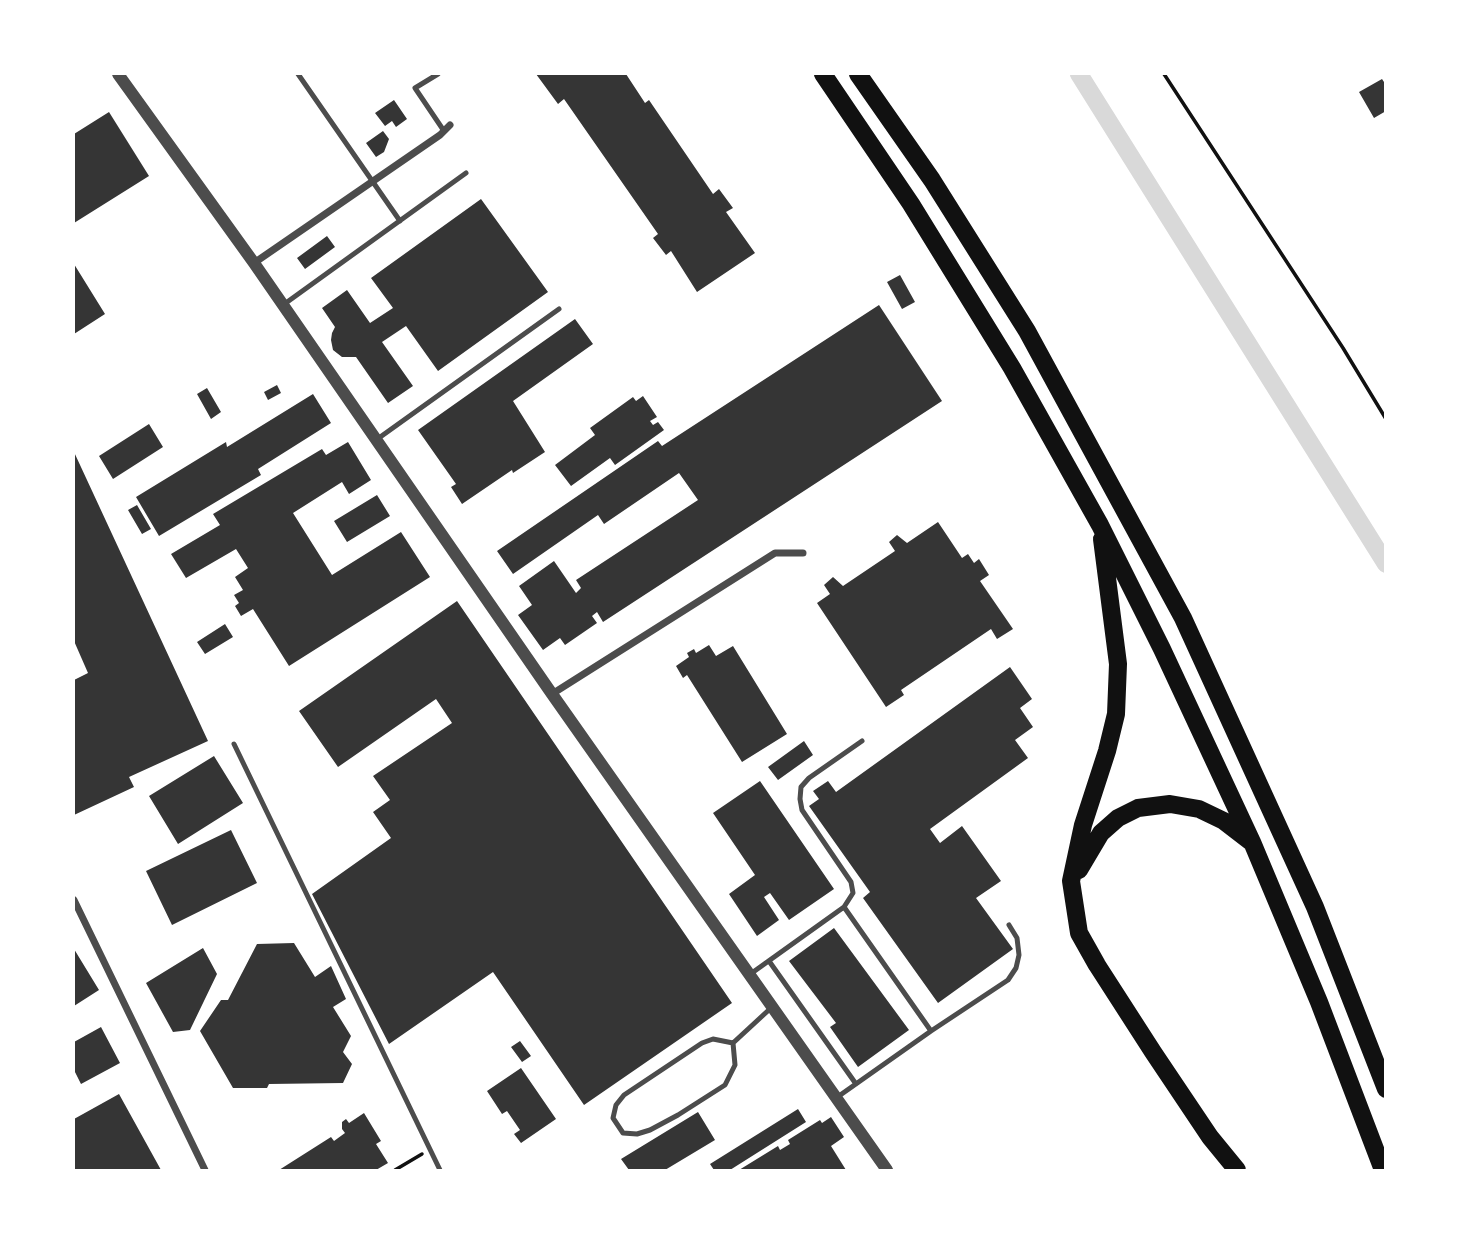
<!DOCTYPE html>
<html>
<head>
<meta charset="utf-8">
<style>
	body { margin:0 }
	#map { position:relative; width:1459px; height:1244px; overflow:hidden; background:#fff; font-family:Figtree,sans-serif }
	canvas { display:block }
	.frame { position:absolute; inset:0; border:75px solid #fff; pointer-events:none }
</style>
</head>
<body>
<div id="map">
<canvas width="1459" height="1244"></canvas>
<div class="frame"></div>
</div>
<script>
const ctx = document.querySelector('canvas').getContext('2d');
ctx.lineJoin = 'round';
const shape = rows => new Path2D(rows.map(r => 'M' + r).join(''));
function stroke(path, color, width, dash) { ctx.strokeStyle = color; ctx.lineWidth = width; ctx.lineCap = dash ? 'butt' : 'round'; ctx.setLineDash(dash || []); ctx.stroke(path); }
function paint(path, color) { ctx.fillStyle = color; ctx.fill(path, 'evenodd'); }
const canal = shape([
	[1079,74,1386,564]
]);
const building = shape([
	[536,74,626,74,645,103,649,100,713,194,719,189,733,208,726,212,755,253,697,292,671,251,666,255,653,238,658,234,564,99,558,104],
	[1382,79,1386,85,1386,111,1374,118,1359,92],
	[394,100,407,119,396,127,392,121,385,126,375,113],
	[109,112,149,176,74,223,74,134],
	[383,131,389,139,384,152,376,157,366,143],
	[481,199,548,292,438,371,406,326,382,342,413,386,388,403,356,357,342,357,333,350,331,340,332,333,335,327,322,308,347,290,370,323,393,308,371,278],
	[327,236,335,247,305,269,297,258],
	[74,264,105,314,74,334],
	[900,275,915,302,902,309,887,282],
	[879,305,942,401,603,622,597,612,592,616,597,623,565,645,560,638,543,650,518,615,532,605,519,586,554,561,576,593,581,588,576,580,698,500,679,473,604,524,598,515,513,574,497,551,658,441,662,446],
	[575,319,593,344,513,401,545,452,513,473,512,470,462,504,451,487,456,484,418,430],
	[277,385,281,393,268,400,264,392],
	[207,388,221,412,211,419,197,394],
	[313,394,331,423,258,469,261,475,159,536,136,497,226,442,227,447],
	[643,396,657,417,650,421,653,425,658,422,664,430,615,465,610,458,571,486,555,465,595,435,590,428,633,397,636,401],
	[149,424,163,447,113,479,99,456],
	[348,442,371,480,349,494,342,482,293,513,332,575,401,532,430,577,289,666,253,609,241,616,235,606,239,603,234,595,243,590,235,577,248,568,236,549,186,578,171,554,220,525,213,514,322,449,326,455],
	[74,452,208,741,129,777,134,787,74,815,74,680,88,673,74,641],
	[377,495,390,516,347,542,334,521],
	[137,505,151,529,142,534,128,510],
	[938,522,962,558,968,554,974,563,979,559,989,575,980,581,1013,629,997,639,991,629,901,690,904,695,886,707,817,603,830,594,824,585,833,577,843,586,895,551,889,542,897,535,907,543],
	[457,601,732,1003,584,1105,493,972,389,1044,312,894,391,838,373,812,390,800,373,776,452,723,436,699,338,767,299,711],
	[225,624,233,637,205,654,197,642],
	[709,645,716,656,733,646,787,734,742,762,687,675,683,678,676,666,689,657,687,653,694,649,696,653],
	[1010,667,1032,699,1020,708,1033,727,1015,740,1028,758,930,829,940,843,962,826,1001,881,976,898,1013,949,938,1003,863,898,870,892,809,806,819,799,813,791,828,781,836,792],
	[804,741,813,755,778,780,768,767],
	[214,756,243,803,178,844,149,796],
	[760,781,834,889,789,920,770,893,764,897,779,920,757,936,729,894,755,875,713,813],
	[231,830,257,883,172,925,146,871],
	[834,928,909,1030,858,1067,830,1027,836,1023,789,961],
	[294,943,315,977,331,966,346,999,333,1007,351,1036,343,1052,352,1064,343,1083,269,1084,267,1088,233,1088,200,1031,221,1000,228,1000,257,944],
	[203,948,217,974,190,1030,173,1032,146,983],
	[74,949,99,990,74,1006],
	[101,1027,120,1063,81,1084,74,1070,74,1042],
	[520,1041,531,1056,522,1062,511,1047],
	[521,1068,556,1119,521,1143,514,1134,520,1130,507,1111,502,1114,487,1091],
	[119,1094,161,1170,74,1170,74,1119],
	[798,1109,806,1122,730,1170,714,1170,710,1164],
	[698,1112,715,1140,665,1170,629,1170,621,1159],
	[364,1113,381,1141,376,1144,388,1163,376,1170,279,1170,331,1137,334,1141,345,1133,342,1129,342,1122,346,1119,349,1123],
	[831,1117,844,1137,831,1146,846,1170,739,1170,778,1146,780,1150,790,1144,788,1140,820,1120,822,1123]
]);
const path = shape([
	[1164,74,1343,348,1386,419],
	[395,1170,422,1154]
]);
const service = shape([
	[298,74,400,221],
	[438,74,415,88,444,131],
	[283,305,466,173],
	[376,440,559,309],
	[234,744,440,1170],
	[844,907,931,1031],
	[769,961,856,1084],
	[749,975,844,907,853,893,851,882,802,810,800,799,801,787,809,778,862,741],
	[733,1043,713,1039,702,1043,624,1095,616,1105,613,1118,623,1133,637,1134,650,1130,678,1115,725,1085,735,1065,733,1043,772,1007],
	[836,1098,931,1031,1008,980,1016,968,1019,955,1017,938,1009,925]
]);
const minor = shape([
	[254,263,440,135,450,125],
	[552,694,775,553,803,553],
	[74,900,205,1170]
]);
const tertiary = shape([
	[118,74,254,263,552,694,887,1170]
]);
const trunk = shape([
	[823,74,911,204,1012,368,1100,525,1162,649,1252,842,1319,1002,1383,1170],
	[858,74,932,180,1027,331,1183,618,1315,907,1386,1089],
	[1102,539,1118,664,1116,714,1107,751,1083,825,1071,881,1079,933,1097,965,1153,1052,1210,1137,1237,1170],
	[1079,870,1101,833,1118,818,1138,808,1170,804,1199,809,1224,821,1250,841]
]);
stroke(canal, '#d9d9d9', 18);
paint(building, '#353535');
stroke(path, '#111', 3.5);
stroke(service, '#4c4c4c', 5);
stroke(minor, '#4c4c4c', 7);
stroke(tertiary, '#4c4c4c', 12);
stroke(trunk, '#111', 18);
</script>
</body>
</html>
